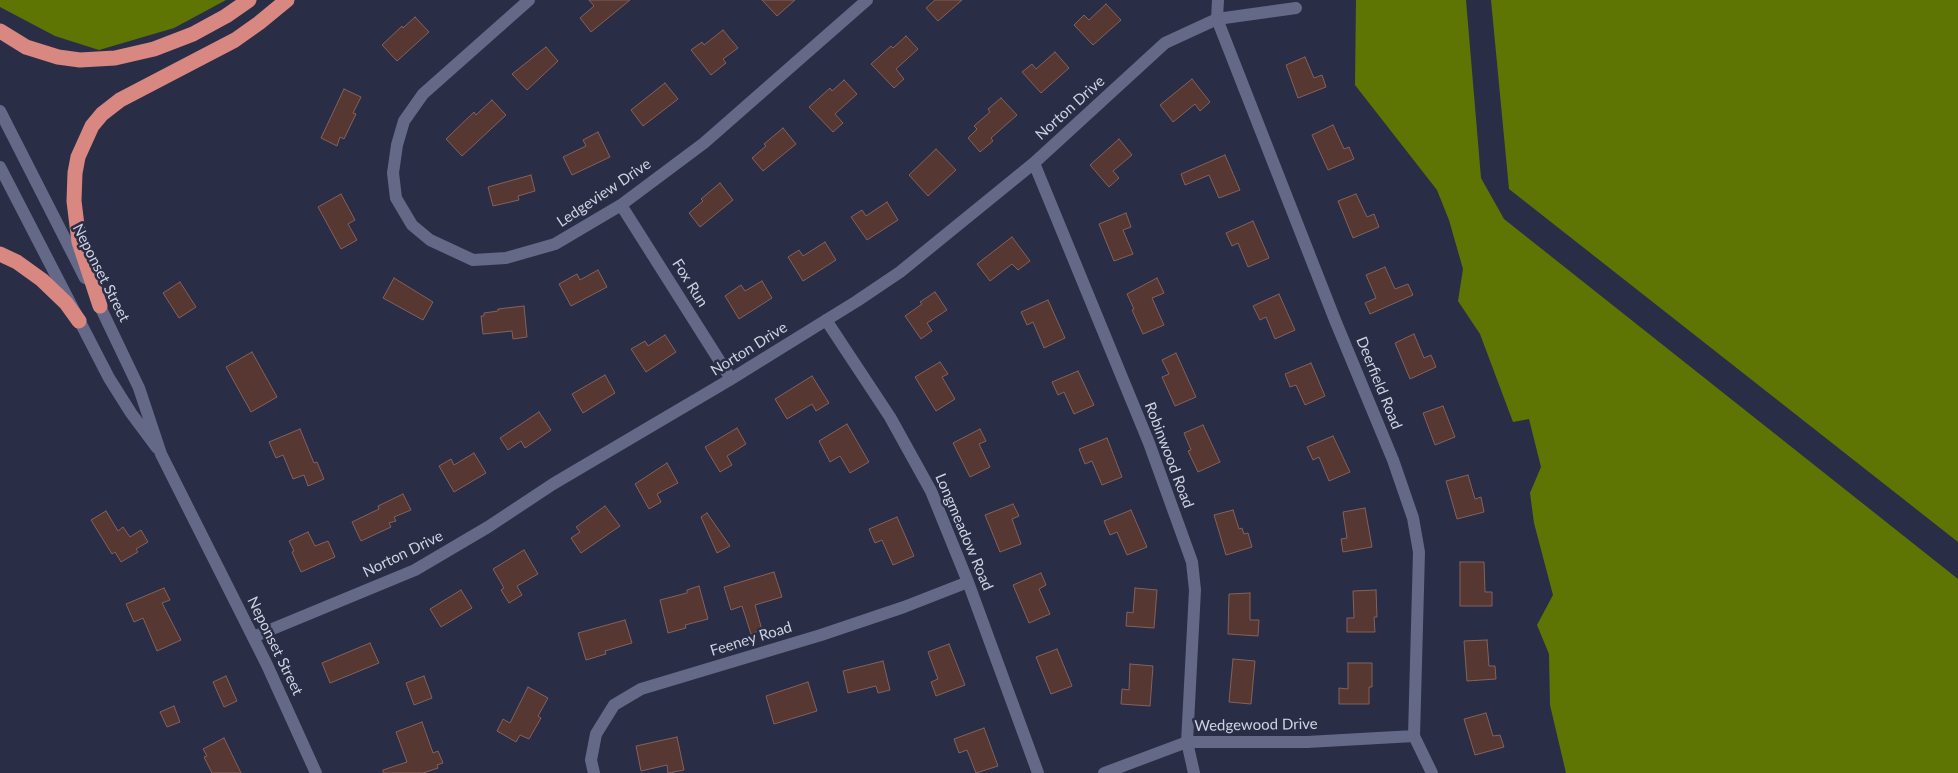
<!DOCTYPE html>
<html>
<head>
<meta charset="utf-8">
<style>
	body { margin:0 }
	canvas { display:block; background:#292d46 }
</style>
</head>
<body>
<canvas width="1958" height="773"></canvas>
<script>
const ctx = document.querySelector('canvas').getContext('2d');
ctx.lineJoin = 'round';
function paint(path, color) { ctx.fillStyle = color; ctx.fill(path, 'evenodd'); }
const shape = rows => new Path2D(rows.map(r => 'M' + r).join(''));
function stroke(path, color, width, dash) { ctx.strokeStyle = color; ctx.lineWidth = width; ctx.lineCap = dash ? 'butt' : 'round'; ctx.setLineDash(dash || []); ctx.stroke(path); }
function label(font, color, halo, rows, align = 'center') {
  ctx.font = font + ' Lato,sans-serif'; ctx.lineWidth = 5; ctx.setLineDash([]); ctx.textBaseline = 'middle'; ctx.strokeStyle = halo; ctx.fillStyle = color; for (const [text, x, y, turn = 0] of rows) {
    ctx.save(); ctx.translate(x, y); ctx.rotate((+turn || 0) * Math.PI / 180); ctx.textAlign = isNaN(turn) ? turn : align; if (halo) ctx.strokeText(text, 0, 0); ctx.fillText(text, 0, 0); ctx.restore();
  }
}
const forest = shape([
	[0,0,226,0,174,28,99,50,55,36,0,7],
	[1356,0,1466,0,1481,178,1504,219,1958,579,1958,773,1566,773,1550,705,1549,654,1537,625,1553,595,1534,523,1530,493,1541,467,1529,419,1513,422,1480,334,1458,301,1463,269,1449,220,1437,190,1355,85],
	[1491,0,1958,0,1958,542,1509,189]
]);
const building = shape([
	[589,0,630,0,591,32,580,18,594,6,589,0],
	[762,0,795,0,777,16,762,0],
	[935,0,962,0,938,21,926,8,935,0],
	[1106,4,1121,20,1093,45,1074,25,1084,15,1089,20,1106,4],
	[415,17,429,32,397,61,382,45,402,26,403,28,415,17],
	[723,30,738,48,723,59,726,63,711,75,691,50,702,42,704,45,723,30],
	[906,36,918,49,896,69,904,79,894,88,871,64,891,46,893,48,906,36],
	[546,47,558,61,527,90,512,74,546,47],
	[1055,52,1069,68,1041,93,1022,72,1032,64,1036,69,1055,52],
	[1305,57,1314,78,1322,75,1326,87,1298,98,1286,65,1305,57],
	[1192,79,1210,102,1200,111,1195,104,1173,122,1160,105,1192,79],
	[844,80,857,94,835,114,843,123,833,132,809,107,830,88,832,91,844,80],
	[665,83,678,99,643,126,631,110,665,83],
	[344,89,361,97,353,113,356,114,344,139,340,137,337,146,321,138,344,89],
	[1001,98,1017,115,991,138,993,141,980,152,968,138,977,129,974,126,990,112,988,109,1001,98],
	[492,100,506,115,462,156,446,139,474,112,476,115,492,100],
	[1333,125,1344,149,1349,147,1354,159,1328,170,1312,135,1333,125],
	[783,128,796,144,763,171,752,158,766,146,764,144,783,128],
	[598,132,610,157,572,175,563,157,586,146,583,140,598,132],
	[1119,139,1132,155,1113,171,1119,178,1109,187,1090,165,1119,139],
	[936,149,956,170,928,196,909,175,936,149],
	[1225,155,1240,190,1219,198,1209,175,1185,185,1181,174,1225,155],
	[531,175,535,191,518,196,519,200,493,206,488,187,531,175],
	[720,183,733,200,700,227,689,213,703,201,701,199,720,183],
	[341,194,355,220,348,224,357,240,341,249,318,207,341,194],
	[1356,194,1367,217,1374,214,1379,227,1353,238,1338,201,1356,194],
	[887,202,898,220,867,240,851,217,862,210,866,216,887,202],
	[1126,213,1131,227,1123,230,1133,254,1114,261,1099,224,1126,213],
	[1253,221,1269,258,1248,267,1238,243,1232,246,1226,233,1253,221],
	[1012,237,1030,261,1018,270,1012,264,990,281,977,264,1012,237],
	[825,242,836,260,803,281,788,257,799,250,803,256,825,242],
	[1385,267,1395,289,1408,284,1413,295,1370,314,1365,303,1376,298,1366,275,1385,267],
	[598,270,607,287,571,306,559,284,577,274,580,280,598,270],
	[394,278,433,302,423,320,383,298,394,278],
	[1157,278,1164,293,1152,298,1164,325,1143,334,1132,310,1134,309,1127,294,1157,278],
	[762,281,772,298,739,319,725,296,741,285,745,291,762,281],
	[180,282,196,307,179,318,163,293,180,282],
	[935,292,947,310,927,323,932,331,921,339,905,316,922,304,920,302,935,292],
	[1279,294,1295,330,1275,339,1266,317,1260,320,1253,306,1279,294],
	[1048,300,1065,338,1044,348,1033,322,1027,325,1021,312,1048,300],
	[524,306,527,337,513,339,512,331,483,334,481,316,484,316,484,313,498,311,498,309,524,306],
	[1414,334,1424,358,1431,355,1436,367,1410,379,1395,343,1414,334],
	[665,335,676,352,646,372,631,349,645,341,648,346,665,335],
	[252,352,277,397,251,412,226,367,252,352],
	[1176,353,1196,397,1175,406,1162,377,1169,374,1162,360,1176,353],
	[940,362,948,374,942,377,955,399,936,411,915,377,940,362],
	[1311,363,1325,396,1305,405,1296,385,1290,387,1285,374,1311,363],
	[1078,371,1094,405,1074,414,1064,392,1058,395,1052,382,1078,371],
	[605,375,615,393,583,413,572,394,605,375],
	[812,376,829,403,816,411,812,404,787,419,775,399,812,376],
	[1443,406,1455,437,1435,445,1423,413,1443,406],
	[539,412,551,430,525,448,521,441,508,450,500,438,539,412],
	[847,424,869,462,850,473,840,456,830,462,819,441,847,424],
	[1203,425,1220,462,1198,472,1188,451,1191,450,1184,433,1203,425],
	[737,428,746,444,727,456,732,465,720,472,705,447,737,428],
	[300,429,314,463,317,462,324,479,308,486,304,475,293,479,283,455,276,458,269,442,300,429],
	[980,429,986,441,979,444,990,467,970,477,953,443,980,429],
	[1333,436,1350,472,1329,481,1319,457,1313,460,1307,447,1333,436],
	[1107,438,1122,477,1102,485,1092,461,1085,464,1079,449,1107,438],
	[474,453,486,473,454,492,439,466,451,459,454,465,474,453],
	[667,463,678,483,657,494,661,502,649,509,635,484,667,463],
	[1468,475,1475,499,1481,497,1484,512,1457,519,1446,481,1468,475],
	[403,494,411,510,394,517,396,521,389,523,391,527,361,541,352,522,379,509,378,506,403,494],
	[1013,504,1019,516,1012,519,1021,544,1000,552,985,515,1013,504],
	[605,506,620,526,581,553,571,538,580,532,576,527,605,506],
	[1365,508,1372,547,1343,552,1341,539,1347,538,1343,512,1365,508],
	[1131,510,1147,547,1127,555,1117,532,1110,535,1104,521,1131,510],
	[1233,510,1239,529,1242,528,1244,534,1248,533,1252,547,1226,555,1214,515,1233,510],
	[106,511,118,531,123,527,130,537,141,530,148,542,136,549,138,552,121,562,115,552,112,554,91,520,106,511],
	[707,513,730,546,717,553,701,517,707,513],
	[897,517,914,556,893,565,882,540,875,543,869,529,897,517],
	[308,532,315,546,328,541,335,557,301,572,292,552,294,551,289,541,308,532],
	[524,550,538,574,517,586,522,595,509,603,501,590,504,588,493,569,524,550],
	[1460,562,1484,562,1485,592,1492,592,1492,606,1460,606,1460,562],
	[774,572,782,597,755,605,762,630,751,634,742,606,731,610,724,587,774,572],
	[1041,573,1046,585,1039,589,1050,614,1029,623,1013,585,1041,573],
	[699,586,708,619,685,625,686,628,668,633,660,600,687,593,687,590,699,586],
	[164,588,170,600,162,603,181,640,157,651,143,618,134,622,126,604,164,588],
	[1135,588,1157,590,1154,628,1126,626,1127,612,1133,613,1135,588],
	[461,590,472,608,441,627,430,609,461,590],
	[1376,590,1377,617,1374,617,1375,632,1347,632,1347,618,1354,618,1353,591,1376,590],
	[1250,593,1250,620,1259,620,1258,636,1228,634,1229,594,1250,593],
	[625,620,632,643,605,651,606,654,586,660,578,633,625,620],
	[1487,640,1489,666,1495,666,1496,679,1467,681,1464,641,1487,640],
	[370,643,379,663,330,683,322,663,370,643],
	[949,644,965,685,936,696,931,682,938,679,928,652,949,644],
	[1057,649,1072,686,1051,694,1036,657,1057,649],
	[1233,659,1255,661,1251,704,1229,702,1233,659],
	[883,661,890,690,878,693,876,686,848,693,843,671,883,661],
	[1348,663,1372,663,1372,687,1369,687,1369,704,1339,704,1339,688,1348,689,1348,663],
	[1130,664,1153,666,1150,706,1121,704,1122,689,1129,690,1130,664],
	[226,676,237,701,224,707,213,682,226,676],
	[424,676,432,698,414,705,406,683,424,676],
	[808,682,817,711,774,724,766,696,808,682],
	[528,687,548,698,538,716,541,718,529,739,520,735,516,742,497,731,503,719,510,723,528,687],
	[174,706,180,722,167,727,160,712,174,706],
	[1486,713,1493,736,1500,735,1504,747,1475,755,1464,719,1486,713],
	[422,722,433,753,438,751,443,763,437,765,438,768,423,773,383,773,383,770,407,762,396,732,422,722],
	[984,728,998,766,976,773,967,750,959,753,954,739,984,728],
	[677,737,684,770,668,773,667,765,641,771,636,746,677,737],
	[224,738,241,773,212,773,204,757,207,756,203,749,224,738]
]);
const minor = shape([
	[529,0,423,94,404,121,397,145,393,173,396,198,412,225,430,240,473,260,506,258,555,244,621,205,704,143,867,0],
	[1218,0,1217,19,1335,320,1393,460,1413,518,1419,552,1414,736,1432,773],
	[1034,163,1149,443,1192,562,1195,590,1187,742,1194,773],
	[621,205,731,379],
	[826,320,890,417,931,491,968,582,1038,773],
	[253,637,415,570,488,527,553,484,731,379,857,301,900,272,1034,163,1165,43,1217,19,1296,8],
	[594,773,591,760,596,734,614,705,641,689,821,635,904,607,968,582],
	[1104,773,1187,742,1307,742,1414,736]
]);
const secondary = shape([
	[0,111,85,278],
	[0,167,109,378,131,413,157,448],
	[96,298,139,388,161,454,267,665,316,773]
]);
const motorway = shape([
	[0,31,26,47,58,57,80,60,115,58,154,49,193,34,226,16,249,0],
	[0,254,17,262,42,280,66,303,79,321],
	[100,306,79,242,74,201,75,173,78,157,92,126,102,114,120,100,235,40,259,23,287,0]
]);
const streetNames = [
	["Norton Drive",1070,108,-42],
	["Ledgeview Drive",604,193,-34],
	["Neponset Street",101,273,63],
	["Fox Run",690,283,58],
	["Norton Drive",749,349,-32],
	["Deerfield Road",1379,383,68],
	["Robinwood Road",1169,455,69],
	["Longmeadow Road",964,532,67],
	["Norton Drive",403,554,-26],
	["Feeney Road",751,639,-17],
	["Neponset Street",275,646,64],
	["Wedgewood Drive",1256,725,-1]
];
paint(forest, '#5e7504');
paint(building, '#563731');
stroke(building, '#84615b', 1);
stroke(minor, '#636986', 12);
stroke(secondary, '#636986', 12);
stroke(motorway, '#d98781', 15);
label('15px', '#ced2e2', '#292d46', streetNames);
</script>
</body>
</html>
